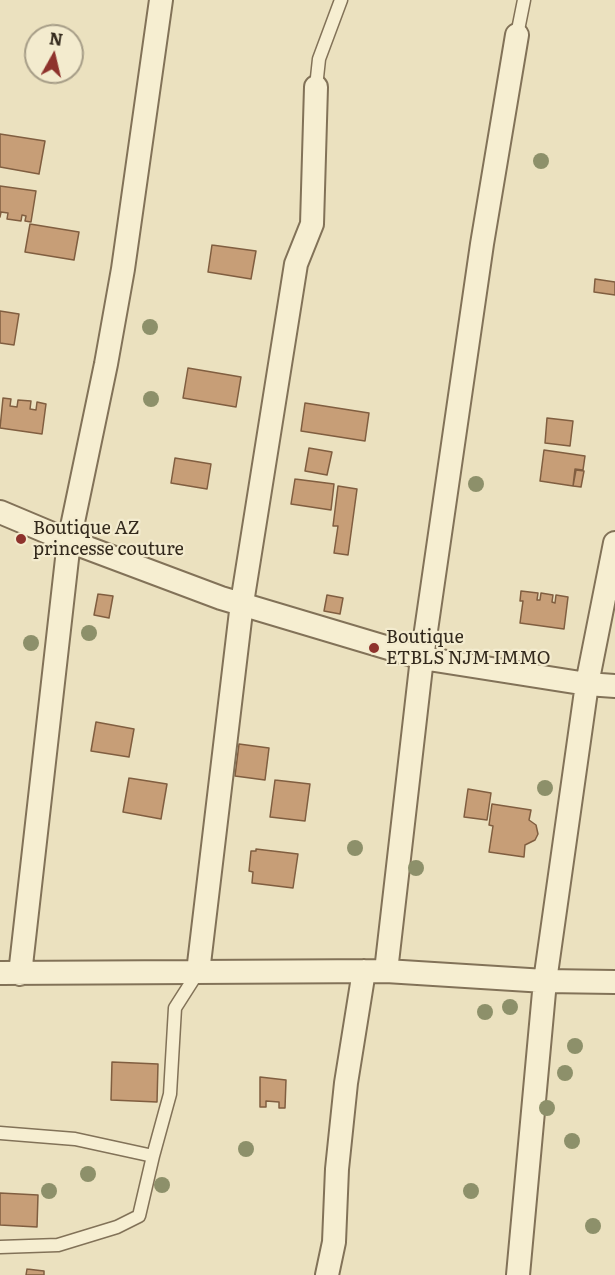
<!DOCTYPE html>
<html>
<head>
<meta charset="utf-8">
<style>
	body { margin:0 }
	#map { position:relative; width:615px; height:1275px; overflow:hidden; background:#ebe1bf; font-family:Literata,serif }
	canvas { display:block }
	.north { position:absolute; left:24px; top:24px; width:60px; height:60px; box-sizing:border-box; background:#f3ebce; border:2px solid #a69d87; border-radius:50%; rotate:8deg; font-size:16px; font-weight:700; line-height:24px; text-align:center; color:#33291c }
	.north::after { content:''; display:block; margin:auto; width:21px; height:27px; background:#8e322c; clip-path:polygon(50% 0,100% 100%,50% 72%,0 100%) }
</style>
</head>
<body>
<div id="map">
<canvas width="615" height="1275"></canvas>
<div class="north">N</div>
</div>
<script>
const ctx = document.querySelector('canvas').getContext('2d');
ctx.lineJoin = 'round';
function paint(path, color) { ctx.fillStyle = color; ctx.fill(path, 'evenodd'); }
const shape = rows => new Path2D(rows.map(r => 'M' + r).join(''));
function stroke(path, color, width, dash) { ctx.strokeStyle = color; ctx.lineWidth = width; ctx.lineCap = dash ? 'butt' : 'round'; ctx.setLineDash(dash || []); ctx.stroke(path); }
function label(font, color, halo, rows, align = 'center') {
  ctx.font = font + ' Literata,serif'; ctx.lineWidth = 4.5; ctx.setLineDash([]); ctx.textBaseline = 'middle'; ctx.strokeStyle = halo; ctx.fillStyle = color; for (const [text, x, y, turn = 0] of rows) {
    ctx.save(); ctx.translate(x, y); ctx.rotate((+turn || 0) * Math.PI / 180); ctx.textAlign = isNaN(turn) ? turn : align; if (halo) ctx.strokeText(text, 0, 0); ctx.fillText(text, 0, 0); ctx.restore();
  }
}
const building = shape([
	[0,134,45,141,39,174,0,167,0,134],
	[0,186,36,191,31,222,25,221,26,216,22,215,21,221,7,219,8,213,1,212,0,217,0,186],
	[30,224,79,232,74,260,25,252,30,224],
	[212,245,256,251,251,279,208,272,212,245],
	[595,279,615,282,615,295,594,292,595,279],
	[0,311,19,314,14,345,0,343,0,311],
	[188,368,241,377,236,407,183,398,188,368],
	[3,398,11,399,10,406,17,407,18,400,31,401,30,409,36,410,37,402,46,404,42,434,0,428,3,398],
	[305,403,369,413,365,441,301,431,305,403],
	[547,418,573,421,570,446,545,443,547,418],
	[309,448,332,452,327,475,305,471,309,448],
	[544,450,585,456,583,470,575,469,573,486,540,481,544,450],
	[175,458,211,464,207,489,171,483,175,458],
	[576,470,584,471,581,487,573,486,576,470],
	[295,479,334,484,331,510,291,504,295,479],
	[338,486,357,489,348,555,334,553,338,526,333,526,338,486],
	[521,591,538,593,537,600,540,600,541,593,553,595,552,602,555,603,556,595,568,597,564,629,520,623,523,601,520,601,521,591],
	[98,594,113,596,109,618,94,615,98,594],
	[327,595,343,598,340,614,324,611,327,595],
	[96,722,134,729,129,757,91,751,96,722],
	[239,744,269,748,265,780,235,776,239,744],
	[129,778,167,784,161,819,123,812,129,778],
	[275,780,310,784,305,821,270,817,275,780],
	[468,789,491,793,487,820,464,817,468,789],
	[492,804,531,810,529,820,536,825,538,834,535,840,525,845,524,857,489,852,493,826,489,825,492,804],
	[256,849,298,854,293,888,252,883,253,872,249,871,251,851,256,851,256,849],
	[112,1062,158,1064,157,1102,111,1100,112,1062],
	[260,1077,286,1080,285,1108,279,1108,279,1102,266,1101,266,1107,260,1107,260,1077],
	[0,1193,38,1195,37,1227,0,1225,0,1193],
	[27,1269,44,1271,44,1275,26,1275,27,1269]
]);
const service = shape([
	[517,35,524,0],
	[316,87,319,59,341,0],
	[0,1133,75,1139,153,1156],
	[0,1247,58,1245,117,1227,139,1216,153,1156,170,1094,175,1008,198,972]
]);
const minor = shape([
	[0,512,69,541,221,598,422,658,587,684,615,686],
	[386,971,422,658,482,244,517,35],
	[198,972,242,603,296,264,312,224,316,87],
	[0,973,386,971,545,981,615,982],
	[20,974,69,541,106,364,123,269,161,0],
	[327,1275,334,1242,337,1169,346,1083,364,971],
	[518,1275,545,981,587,684,615,543]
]);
const trees = [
	[541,161],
	[150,327],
	[151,399],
	[476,484],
	[89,633],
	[31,643],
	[545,788],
	[355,848],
	[416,868],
	[510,1007],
	[485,1012],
	[575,1046],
	[565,1073],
	[547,1108],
	[572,1141],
	[246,1149],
	[88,1174],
	[162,1185],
	[49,1191],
	[471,1191],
	[593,1226]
];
const markers = [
	[21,539,6,"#8e322c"],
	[374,648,6,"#8e322c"]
];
const poiNames = [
	["Boutique AZ",33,529],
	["princesse couture",33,550],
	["Boutique",386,638],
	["ETBLS NJM IMMO",386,659]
];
paint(building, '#c79e77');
stroke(building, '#805e40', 1.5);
stroke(service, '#827258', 15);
stroke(minor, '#827258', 26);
stroke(service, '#f6eed1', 12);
stroke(minor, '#f6eed1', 22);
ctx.fillStyle = '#8d906a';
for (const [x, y] of trees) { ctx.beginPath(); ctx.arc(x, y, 8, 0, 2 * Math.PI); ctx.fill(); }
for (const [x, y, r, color] of markers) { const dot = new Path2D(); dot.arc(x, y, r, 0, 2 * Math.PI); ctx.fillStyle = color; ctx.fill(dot); stroke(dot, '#f3ebce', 2); }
label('18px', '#33291c', '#f3ebce', poiNames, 'left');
</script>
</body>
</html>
